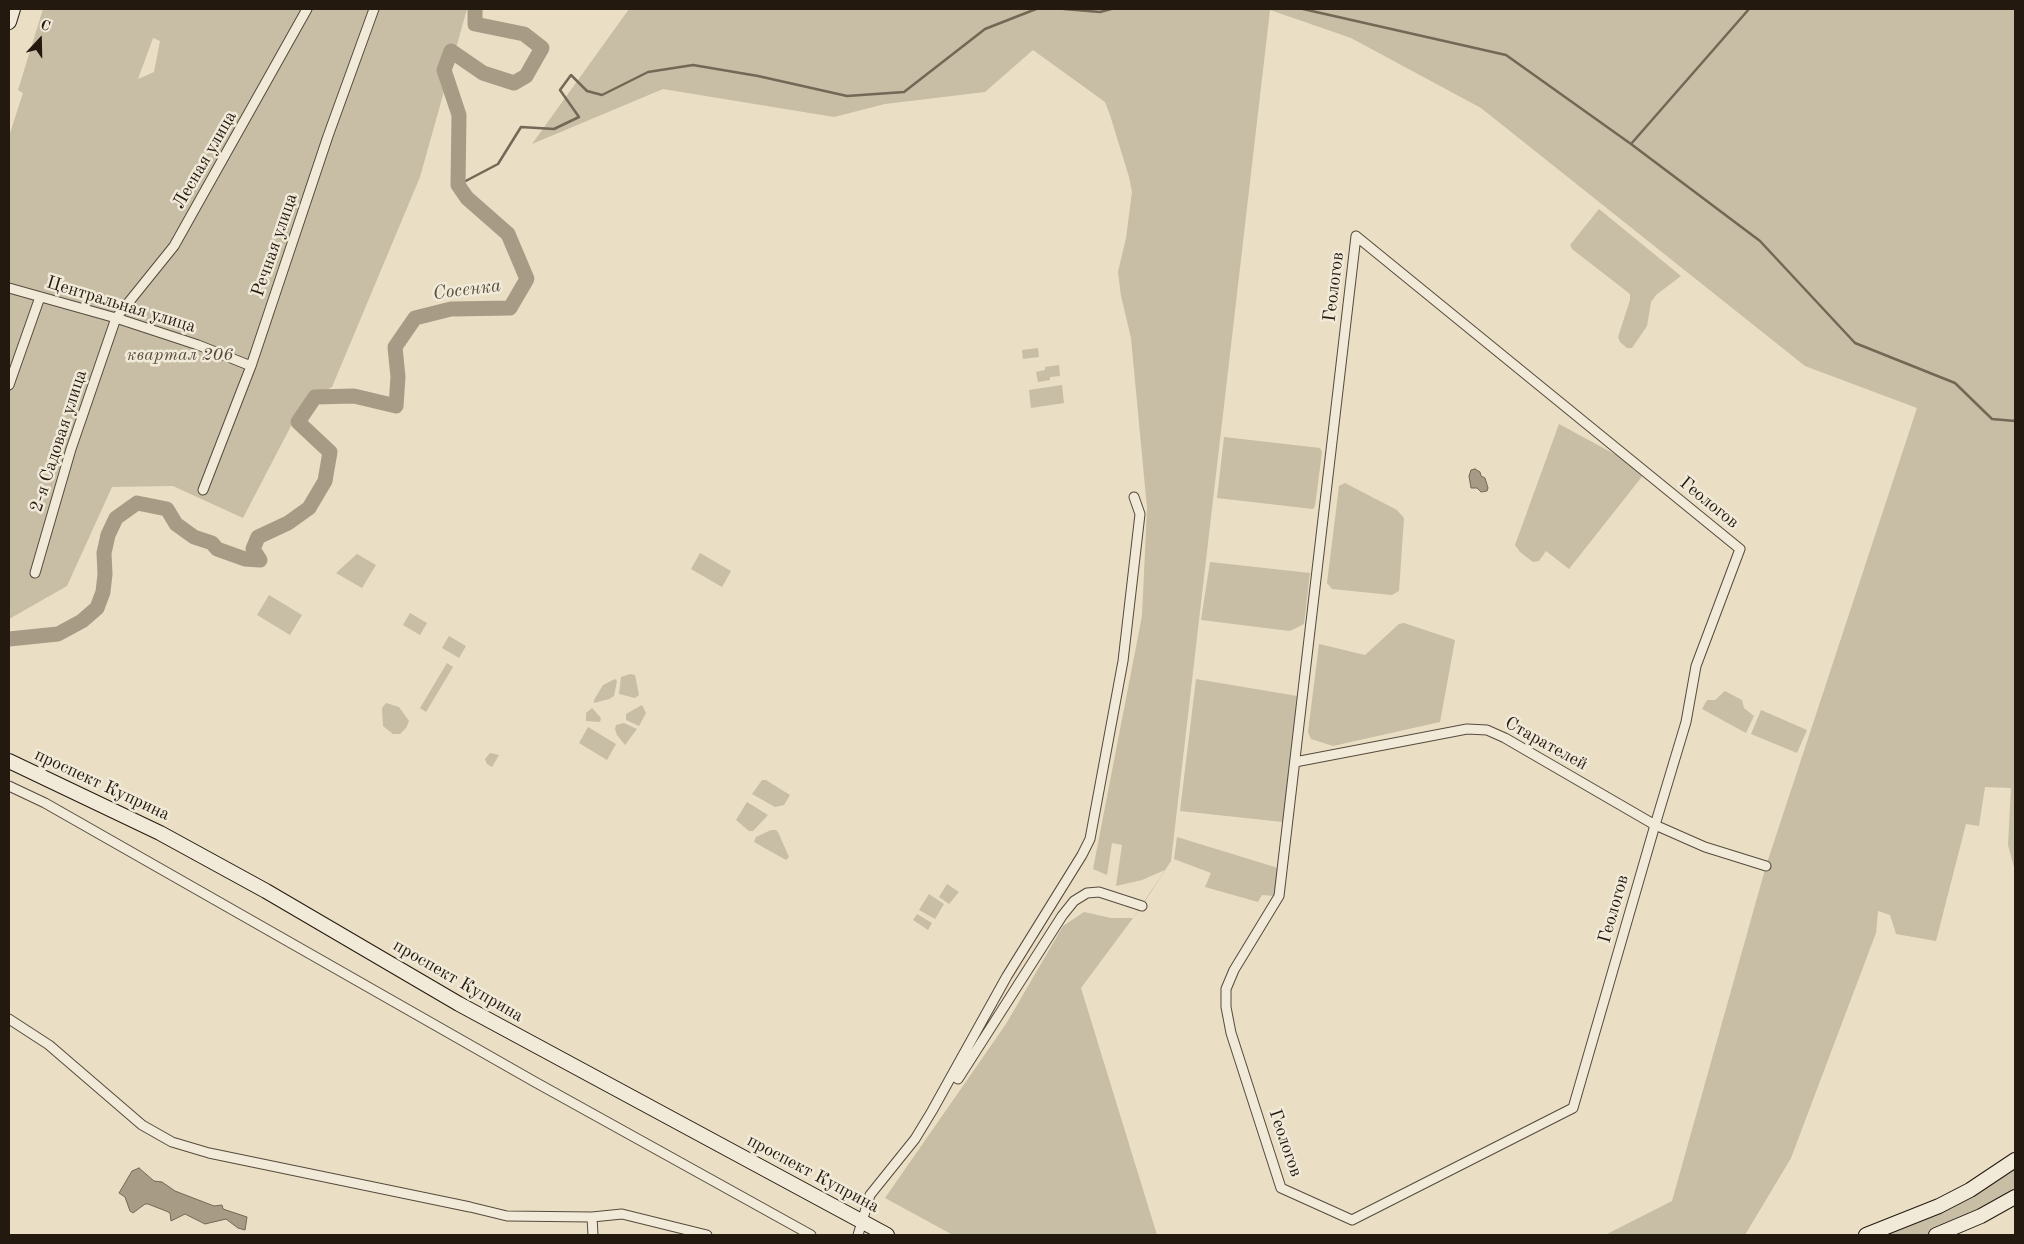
<!DOCTYPE html>
<html>
<head>
<meta charset="utf-8">
<style>
	body { margin:0 }
	#map { position:relative; width:2024px; height:1244px; overflow:hidden; background:#eadec4; font-family:"Old Standard TT",serif }
	canvas { display:block }
	.frame { position:absolute; inset:0; border:10px solid #24190f; pointer-events:none }
	.north { position:absolute; left:15px; top:15px; width:50px; height:50px; -webkit-text-stroke:4px #f1ead9; paint-order:stroke; rotate:21deg; font-size:14px; font-weight:700; line-height:20px; text-align:center; color:#24190f }
	.north::after { content:''; display:block; margin:auto; width:18px; height:22px; background:#24190f; clip-path:polygon(50% 0,100% 100%,50% 72%,0 100%) }
</style>
</head>
<body>
<div id="map">
<canvas width="2024" height="1244"></canvas>
<div class="frame"></div>
<div class="north">С</div>
</div>
<script>
const ctx = document.querySelector('canvas').getContext('2d');
ctx.lineJoin = 'round';
function paint(path, color) { ctx.fillStyle = color; ctx.fill(path, 'evenodd'); }
const shape = rows => new Path2D(rows.map(r => 'M' + r).join(''));
function stroke(path, color, width, dash) { ctx.strokeStyle = color; ctx.lineWidth = width; ctx.lineCap = dash ? 'butt' : 'round'; ctx.setLineDash(dash || []); ctx.stroke(path); }
function label(font, color, halo, rows, align = 'center') {
  ctx.font = font + ' "Old Standard TT",serif'; ctx.lineWidth = 5; ctx.setLineDash([]); ctx.textBaseline = 'middle'; ctx.strokeStyle = halo; ctx.fillStyle = color; for (const [text, x, y, turn = 0] of rows) {
    ctx.save(); ctx.translate(x, y); ctx.rotate((+turn || 0) * Math.PI / 180); ctx.textAlign = isNaN(turn) ? turn : align; if (halo) ctx.strokeText(text, 0, 0); ctx.fillText(text, 0, 0); ctx.restore();
  }
}
const green = shape([
	[43,9,467,9,420,177,332,387,304,401,243,518,173,486,112,487,67,586,9,619,9,136,23,93,18,90],
	[153,38,160,41,154,72,138,79],
	[629,9,2015,9,2015,871,2008,845,2011,788,1985,787,1979,826,1966,824,1936,941,1896,934,1890,915,1878,911,1876,933,1791,1158,1745,1235,1605,1235,1672,1201,1766,866,1917,408,1805,366,1481,108,1351,38,1270,10,1171,861,1142,906,1081,988,1157,1235,953,1235,885,1198,1006,1024,1063,926,1084,912,1111,918,1133,918,1165,870,1142,880,1116,886,1122,845,1112,843,1107,875,1093,869,1142,616,1147,508,1131,338,1121,296,1118,272,1126,238,1132,192,1129,177,1110,115,1105,102,1033,50,985,92,885,104,834,117,663,89,532,144],
	[1599,209,1681,276,1656,295,1651,302,1647,326,1632,348,1627,348,1620,342,1618,337,1630,300,1630,294,1572,249,1570,245],
	[1038,348,1039,357,1023,359,1022,350],
	[1059,365,1060,376,1050,377,1050,380,1038,382,1036,372,1045,370,1045,367],
	[1062,385,1064,403,1031,408,1029,390],
	[1559,424,1620,457,1644,474,1569,569,1546,551,1539,561,1533,562,1520,552,1515,545],
	[1224,437,1320,448,1322,452,1315,506,1313,509,1217,498],
	[1345,483,1397,510,1404,518,1399,591,1392,595,1332,589,1327,583,1339,486],
	[700,553,731,571,722,587,691,569],
	[357,554,376,565,362,588,336,573],
	[1210,562,1310,573,1304,624,1290,631,1201,620],
	[269,595,302,615,290,635,257,615],
	[410,613,427,623,420,635,403,625],
	[1404,623,1455,640,1440,722,1333,746,1311,739,1308,732,1319,644,1365,655,1399,624],
	[449,636,466,646,459,658,442,648],
	[447,663,453,667,426,712,420,708],
	[630,674,635,675,639,695,635,698,619,694,621,677],
	[615,679,617,681,614,696,609,699,594,703,594,700,603,685],
	[1196,679,1297,696,1283,822,1180,811],
	[1725,691,1742,700,1744,708,1754,716,1746,733,1702,709,1707,700,1715,700],
	[386,703,399,707,409,721,406,728,400,734,393,734,383,726,382,708],
	[642,705,646,713,639,726,626,720,626,714],
	[592,708,601,718,600,722,586,721,586,713],
	[1761,710,1807,730,1797,753,1751,734],
	[624,723,637,729,625,745,617,735,615,729,616,725],
	[588,727,616,744,607,760,579,743],
	[490,753,499,755,492,767,487,764,485,759],
	[762,780,766,780,790,795,784,805,775,807,752,794],
	[747,802,768,815,753,831,749,831,736,820],
	[771,830,776,830,778,832,789,857,786,860,754,842,756,837],
	[1177,837,1278,868,1274,896,1262,895,1258,902,1205,887,1211,873,1174,859],
	[947,884,959,892,949,904,939,897],
	[929,894,944,904,935,919,919,910],
	[917,914,932,923,928,930,913,920],
	[2015,1167,2015,1190,2012,1193,1925,1235,1883,1235,1967,1198]
]);
const water = shape([
	[1475,469,1480,472,1481,476,1485,478,1488,488,1487,491,1481,492,1477,488,1471,488,1469,476,1471,470,1475,469],
	[139,1168,154,1181,162,1182,175,1191,214,1206,222,1205,223,1209,247,1217,245,1230,238,1228,226,1219,205,1224,185,1214,171,1221,170,1213,166,1211,148,1204,145,1204,133,1213,130,1211,125,1197,119,1193,132,1171,139,1168]
]);
const stream = shape([
	[1064,9,1100,12,1111,9],
	[1303,9,1506,55,1631,144,1760,241,1855,343,1955,383,1992,419,2015,421],
	[1631,144,1749,9],
	[458,185,498,164,521,127,554,129,579,117,560,90,571,75,587,91,602,95,648,72,693,65,758,76,847,96,904,92,985,29,1036,9]
]);
const river = shape([
	[9,639,58,634,82,621,97,608,103,592,105,574,104,553,108,535,116,518,137,503,167,509,176,524,194,537,212,543,217,549,245,559,260,560,253,549,258,537,288,523,309,508,325,481,330,452,298,422,315,397,354,396,396,406,398,377,395,347,415,318,451,309,510,308,527,279,508,234,467,198,458,185,459,115,444,70,451,51,483,73,514,83,526,76,542,48,524,34,475,24,475,9]
]);
const minor = shape([
	[1356,236,1740,549,1696,666,1686,722,1655,825,1573,1108,1352,1220,1281,1188,1231,1033,1226,1007,1226,989,1234,970,1279,896,1356,236],
	[9,288,116,318,198,345,251,366],
	[9,385,40,297],
	[203,490,251,366,328,136,374,9],
	[35,573,71,449,116,318,174,246,307,9],
	[1295,762,1467,729,1487,730,1505,738,1655,825,1705,847,1766,866],
	[9,786,45,803,535,1082,811,1235],
	[9,1019,49,1045,142,1125,172,1142,209,1153,470,1207,507,1216,592,1217,622,1214,707,1235],
	[952,1075,958,1079,1062,916,1074,901,1087,893,1099,892,1142,906],
	[592,1217,593,1235],
	[858,1235,870,1195,915,1139,932,1111,1007,976,1082,855,1090,839,1123,661,1140,514,1134,497]
]);
const secondary = shape([
	[9,22,13,9],
	[9,761,160,833,266,891,459,1004,887,1235],
	[1866,1235,1939,1206,1970,1190,2015,1160],
	[1936,1235,1981,1216,2015,1197]
]);
const streetNames = [
	["Лесная улица",205,160,-60],
	["Речная улица",275,245,-71],
	["Геологов",1334,287,-83],
	["Центральная улица",121,305,17],
	["2-я Садовая улица",59,441,-72],
	["Геологов",1709,503,39],
	["Старателей",1546,744,29],
	["проспект Куприна",102,785,25],
	["Геологов",1614,909,-74],
	["проспект Куприна",458,981,30],
	["Геологов",1285,1143,71],
	["проспект Куприна",813,1174,28]
];
const parkNames = [
	["квартал 206",180,355]
];
const waterNames = [
	["Сосенка",467,290,-7]
];
paint(green, '#c8bda5');
paint(water, '#a79b86');
stroke(water, '#736756', 1);
stroke(stream, '#736756', 2.5);
stroke(river, '#a79b86', 15);
stroke(minor, '#564a3c', 11);
stroke(secondary, '#24190f', 16);
stroke(minor, '#f1ead9', 9);
stroke(secondary, '#f1ead9', 14);
label('18px', '#24190f', '#f1ead9', streetNames);
label('italic 18px', '#554a3c', '#f1ead9', parkNames);
label('italic 19px', '#584d3f', '#f1ead9', waterNames);
</script>
</body>
</html>
